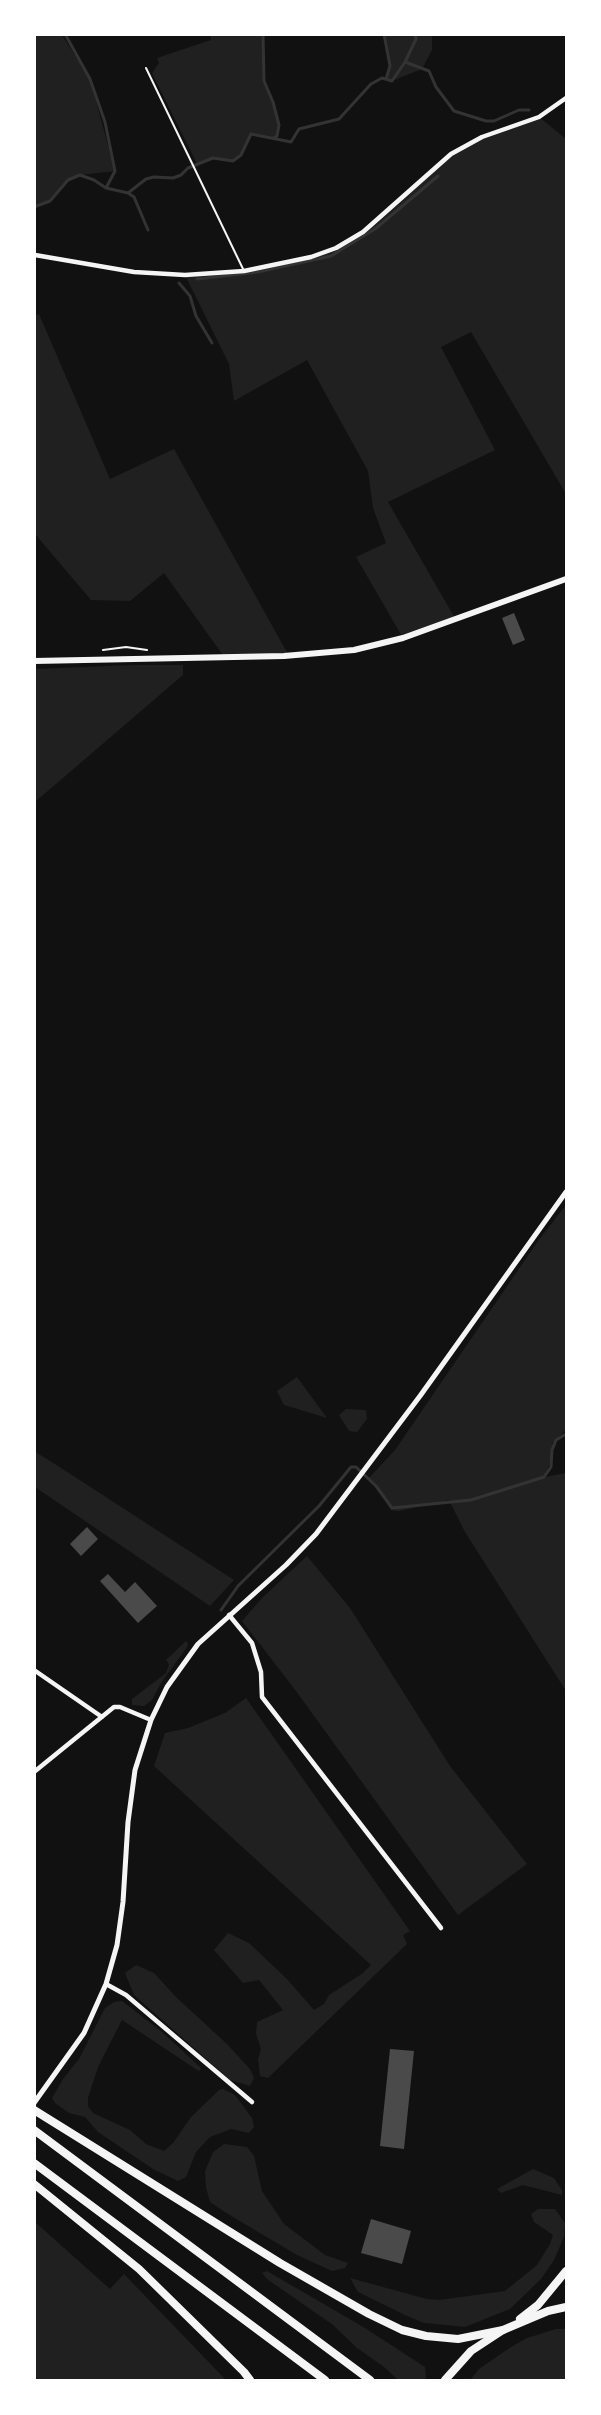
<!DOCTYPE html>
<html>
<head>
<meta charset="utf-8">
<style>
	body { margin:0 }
	#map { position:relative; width:601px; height:2415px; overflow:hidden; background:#111; font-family:Karla,sans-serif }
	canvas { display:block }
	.frame { position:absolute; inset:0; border:36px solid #fff; pointer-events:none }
</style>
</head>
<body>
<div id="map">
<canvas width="601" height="2415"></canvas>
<div class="frame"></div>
</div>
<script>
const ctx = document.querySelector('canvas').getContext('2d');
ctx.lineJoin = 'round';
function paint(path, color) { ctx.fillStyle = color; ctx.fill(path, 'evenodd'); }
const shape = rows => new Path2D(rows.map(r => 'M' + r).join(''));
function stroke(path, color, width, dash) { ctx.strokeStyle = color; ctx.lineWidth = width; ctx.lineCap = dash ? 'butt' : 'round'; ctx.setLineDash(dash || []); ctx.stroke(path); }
const green = shape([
	[35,34,62,35,90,79,115,171,80,175,68,180,50,201,35,207],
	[210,35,263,35,264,81,273,102,279,125,277,136,271,139,251,135,241,155,233,161,213,159,197,164,152,73,159,63,157,58,211,40],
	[384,35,432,35,432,50,422,69,392,81,386,79,390,66],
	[539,117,566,139,566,494,471,332,441,347,495,450,388,502,456,620,403,638,356,557,386,543,373,508,368,471,307,360,234,401,229,364,185,275,225,274,311,257,350,241,451,154,470,143],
	[39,314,110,479,174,449,289,656,225,658,164,573,130,601,91,600,35,534,34,316],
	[132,665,183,665,183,675,35,802,35,669],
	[566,1205,566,1430,553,1442,552,1456,545,1477,566,1473,566,1691,465,1532,449,1500,399,1511,391,1510,376,1486,368,1479,395,1450,538,1241],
	[297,1377,327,1418,284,1405,277,1391],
	[346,1409,366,1410,367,1419,357,1432,349,1431,339,1415],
	[34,1451,58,1466,234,1580,210,1606,35,1487],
	[307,1556,350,1608,450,1766,527,1864,458,1915,296,1691,242,1621,262,1598],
	[186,1641,188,1644,187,1647,161,1683,152,1700,144,1706,132,1705,132,1699,166,1673,169,1664,166,1660],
	[246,1698,410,1931,403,1935,407,1944,268,2078,260,2076,258,2059,261,2049,256,2034,257,2022,283,2010,259,1980,243,1983,214,1950,228,1933,249,1943,287,1979,314,2010,324,2004,329,1995,363,1973,371,1965,154,1766,165,1733,188,1728,225,1713],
	[136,1965,154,1973,177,1998,227,2044,250,2069,254,2078,250,2086,230,2080,134,1995,125,1973],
	[122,2001,161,2031,201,2068,200,2071,197,2070,122,2020,98,2067,88,2098,88,2106,93,2113,130,2130,146,2144,164,2151,173,2143,191,2117,219,2090,223,2089,235,2095,252,2118,254,2127,249,2133,231,2129,210,2137,196,2152,186,2177,178,2181,153,2169,98,2132,85,2117,69,2113,55,2103,52,2098,63,2079,79,2059,105,2008,114,2002],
	[224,2144,247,2147,254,2156,262,2191,284,2224,325,2255,348,2263,345,2268,332,2271,297,2255,228,2214,210,2202,206,2188,205,2171,213,2152],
	[533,2169,554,2178,562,2190,562,2195,523,2185,501,2193,497,2189],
	[538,2209,555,2209,565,2223,564,2237,554,2260,541,2279,510,2309,465,2327,424,2323,405,2315,358,2292,350,2278,427,2299,439,2300,505,2291,537,2265,550,2244,553,2235,534,2222,531,2214],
	[35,2222,110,2289,124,2274,226,2380,35,2380],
	[267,2271,365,2328,425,2367,426,2378,424,2380,398,2380,384,2367,357,2348,333,2325,267,2279,262,2273],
	[556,2329,566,2329,566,2380,470,2380,479,2369,511,2347,527,2338]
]);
const stream = shape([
	[65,34,90,79,105,122,115,171,106,188],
	[263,34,264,81,273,102,279,125,277,136,273,138],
	[384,34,390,66,386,79],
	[405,62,429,71,436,87,454,111,486,121,494,121,519,110,529,110],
	[128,193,134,197,148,230],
	[34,207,50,201,68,180,80,175,94,180,106,188,128,193,146,179,154,177,173,178,181,175,188,168,213,158,233,161,241,155,251,134,291,142,299,129,339,119,371,84,382,78,392,81,405,62,416,39,415,34],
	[197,279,258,272,331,256,375,229,438,176],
	[179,283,190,296,196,316,212,343],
	[221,1610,238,1586,319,1506,351,1467,356,1467,376,1486,392,1508,471,1500,544,1477,551,1467,552,1450,556,1440,566,1434]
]);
const building = shape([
	[514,613,525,640,513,645,502,618],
	[87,1527,98,1539,81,1556,70,1544],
	[108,1574,125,1592,135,1582,157,1606,138,1623,100,1581],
	[390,2049,414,2051,404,2149,380,2146],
	[371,2219,411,2231,402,2264,361,2253]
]);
const path = shape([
	[103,650,126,647,147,650]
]);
const service = shape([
	[146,68,244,271]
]);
const minor = shape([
	[35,255,134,272,185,275,244,271,311,257,336,248,363,232,451,154,482,137,539,117,566,98],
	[229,1615,252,1643,261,1672,262,1697,441,1928],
	[34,1670,102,1717],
	[34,1772,114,1707,120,1707,151,1720],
	[106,1984,126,1995,252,2102]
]);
const tertiary = shape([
	[34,2103,84,2033,106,1984,117,1945,123,1902,128,1822,135,1770,151,1720,167,1687,198,1644,286,1565,316,1534,420,1396,566,1192]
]);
const secondary = shape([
	[34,661,284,656,354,650,403,638,566,579]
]);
const trunk = shape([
	[520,2319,538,2305,566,2271],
	[445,2380,471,2351,503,2330,548,2311,566,2307]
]);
const motorway = shape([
	[34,2110,280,2263,369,2314,402,2330,426,2336,458,2339,503,2330],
	[34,2130,370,2380],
	[34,2163,325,2380],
	[34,2184,139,2269,244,2372,250,2380]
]);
paint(green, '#202020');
stroke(stream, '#333', 3);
paint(building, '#4a4a4a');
stroke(path, '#f5f5f5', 2);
stroke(service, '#f5f5f5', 2);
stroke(minor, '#f5f5f5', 4.5);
stroke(tertiary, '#f5f5f5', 5);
stroke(secondary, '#f5f5f5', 6);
stroke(trunk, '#f5f5f5', 8);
stroke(motorway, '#f5f5f5', 8);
</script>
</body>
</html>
